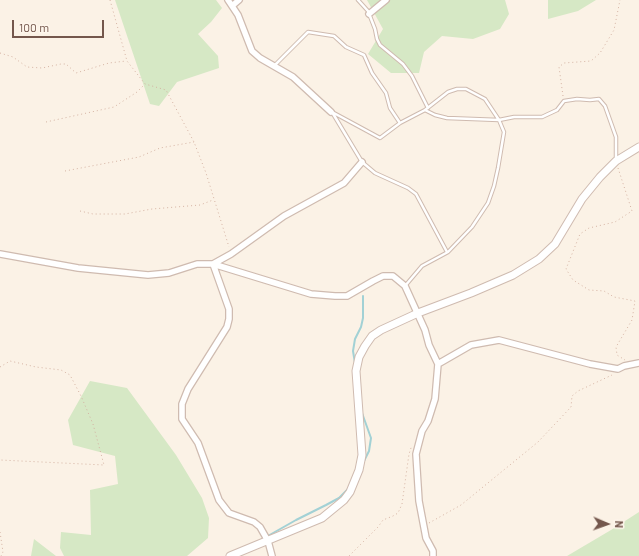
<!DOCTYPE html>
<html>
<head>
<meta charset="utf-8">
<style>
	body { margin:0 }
	#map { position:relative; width:639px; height:556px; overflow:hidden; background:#fbf2e6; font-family:Barlow,sans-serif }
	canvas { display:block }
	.north { position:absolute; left:587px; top:504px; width:40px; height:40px; -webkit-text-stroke:3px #fef6ec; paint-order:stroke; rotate:92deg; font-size:11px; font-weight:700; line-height:16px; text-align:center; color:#74574c }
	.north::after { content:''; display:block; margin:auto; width:14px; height:18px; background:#74574c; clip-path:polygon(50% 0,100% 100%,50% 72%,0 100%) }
	.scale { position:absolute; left:12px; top:20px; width:92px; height:18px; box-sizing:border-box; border:2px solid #74574c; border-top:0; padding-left:5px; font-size:12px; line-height:14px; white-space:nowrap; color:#74574c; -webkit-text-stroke:3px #fef6ec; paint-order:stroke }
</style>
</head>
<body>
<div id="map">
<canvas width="639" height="556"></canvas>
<div class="north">N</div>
<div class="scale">100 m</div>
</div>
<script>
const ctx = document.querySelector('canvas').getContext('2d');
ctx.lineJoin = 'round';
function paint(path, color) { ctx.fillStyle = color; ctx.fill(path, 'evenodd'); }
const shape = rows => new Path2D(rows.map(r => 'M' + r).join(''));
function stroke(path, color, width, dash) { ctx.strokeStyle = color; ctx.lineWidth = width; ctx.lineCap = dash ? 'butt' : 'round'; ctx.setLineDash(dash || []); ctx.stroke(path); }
const green = shape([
	[115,0,216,0,222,8,211,22,198,34,218,56,219,68,177,82,159,106,150,104],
	[367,0,505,0,509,14,500,29,473,39,442,36,424,52,419,73,391,73,368,54,383,29],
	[548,0,596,0,578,11,548,19],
	[90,381,127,388,176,455,202,498,209,518,208,538,187,556,64,556,60,548,61,532,91,535,90,490,118,484,115,456,73,445,68,420],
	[639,512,639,556,567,556,611,530],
	[34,539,56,556,31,556]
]);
const stream = shape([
	[355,363,353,351,355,339,361,327,363,318,363,296],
	[362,413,371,438,369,451,363,463],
	[259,541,296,520,326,505,339,498,348,489]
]);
const path = shape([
	[110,0,127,61,145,84,166,90,194,142,206,173,229,247],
	[0,53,13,57,27,67,42,68,61,64,66,64,76,73,109,63,126,61],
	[563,96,559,67,564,63,591,61,600,53,614,30,620,0],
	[46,122,114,107,137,92,144,85],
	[618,168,632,211,615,222,589,228,580,234,566,269,573,280,589,290,604,291,614,297,635,301,632,320,616,347,617,355,625,360],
	[65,171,139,157,160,148,194,142],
	[80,211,93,214,125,214,152,209,200,205,213,200],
	[0,367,10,361,36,367,61,370,70,375,81,396,93,424,104,465,0,460],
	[429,523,461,505,538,442,571,407,572,396,578,391,612,375],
	[0,532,3,552,1,556],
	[349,556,378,527,383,520,393,516,398,513,402,504,409,454,412,445]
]);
const service = shape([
	[358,0,368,11,375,29,377,39,380,45,403,64,412,76,428,108],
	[274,66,308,32,334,36,346,47,364,55,372,73,386,93,390,108,400,123],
	[332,112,380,138,400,123,425,110,435,115,447,118,499,120,514,117,542,117,557,110,564,101,577,99,590,100,599,99,605,106,616,137,616,159],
	[332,112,362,162,375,173,408,188,416,194,447,252],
	[405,286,422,266,448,252,472,227,488,203,494,186,498,168,504,132,499,120,485,99,466,89,457,89,448,92,425,110]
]);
const minor = shape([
	[228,0,238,15,252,51,260,58,293,77,331,112],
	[232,6,239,0],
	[369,14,386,0],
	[0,254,78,268,148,275,169,273,197,264,213,264,311,294,335,296,347,296,373,281,383,276,393,276,405,286,425,330,429,345,438,364,435,399,428,421,422,431,416,454,419,501,426,538,433,551,433,556],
	[213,264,229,309,229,319,227,327,188,389,182,404,182,419,198,443,219,500,229,513,254,522,260,527,268,541,272,556],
	[213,264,231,254,284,216,344,183,362,162],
	[438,364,471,345,499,340,590,364,618,369,624,366,639,363]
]);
const tertiary = shape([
	[230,556,322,518,344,500,350,492,359,470,362,455,356,371,359,357,365,346,372,336,381,330,418,313,471,293,513,275,539,259,555,244,582,199,600,177,616,161,639,147]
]);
paint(green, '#d6e8c5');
stroke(stream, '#a2d1d5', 2);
stroke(service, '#cfbbb0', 4.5);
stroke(minor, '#cfbbb0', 8);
stroke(tertiary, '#cfbbb0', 9);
stroke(path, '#d4b2a2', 1, [1, 3]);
stroke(service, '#fff', 2.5);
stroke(minor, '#fff', 5.5);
stroke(tertiary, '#fff', 7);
</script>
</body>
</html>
